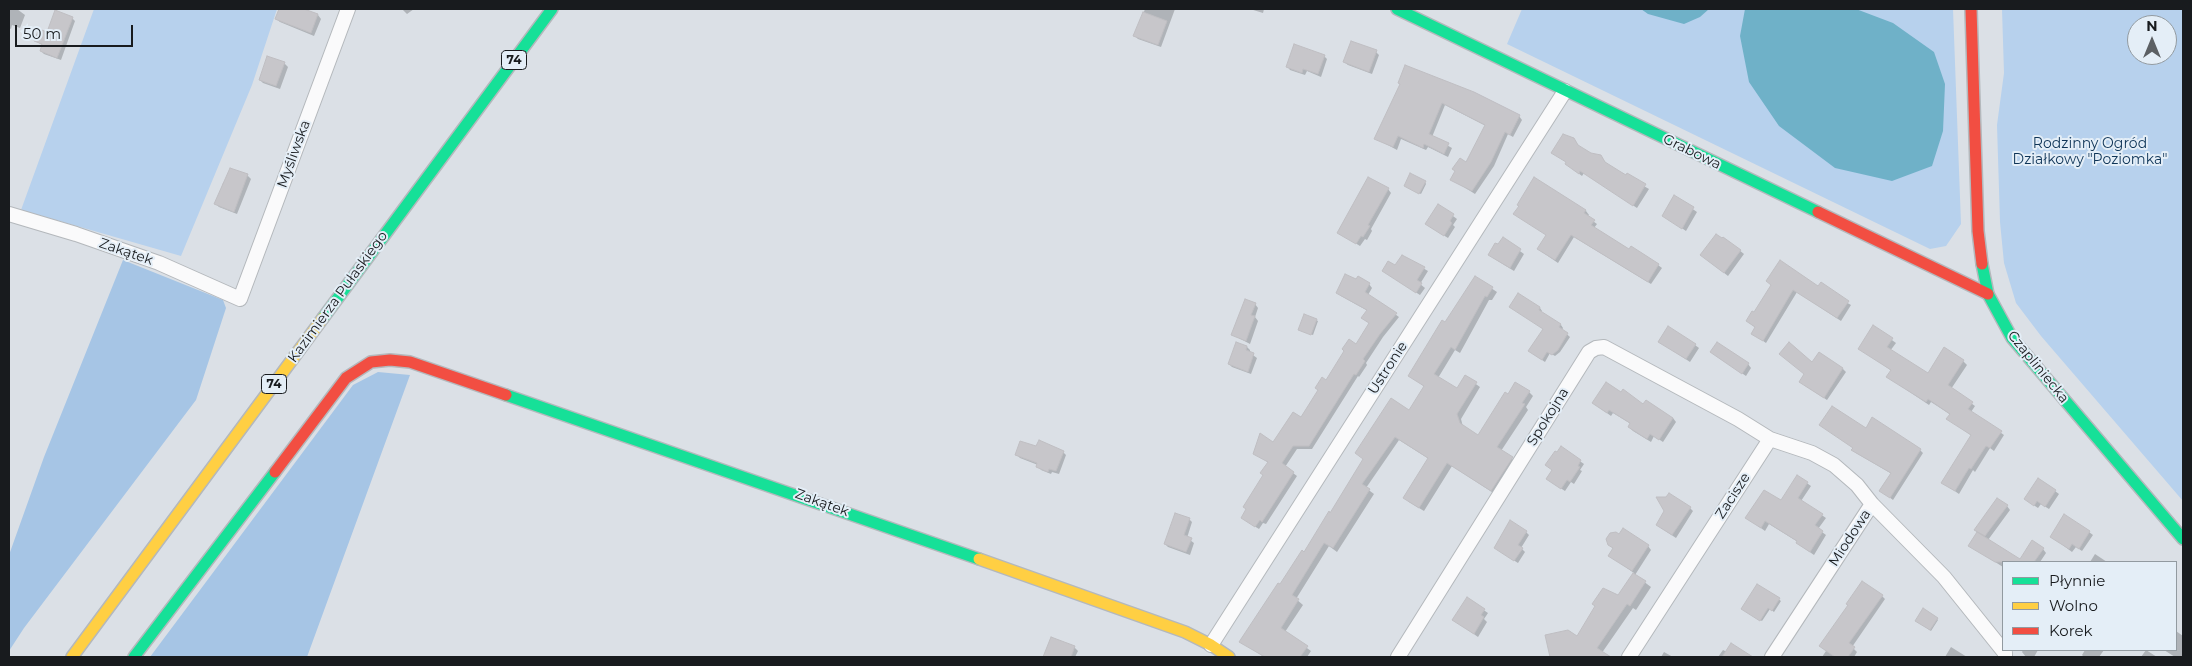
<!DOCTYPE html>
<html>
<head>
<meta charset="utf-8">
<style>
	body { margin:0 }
	#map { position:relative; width:2192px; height:666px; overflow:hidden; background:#dbe0e6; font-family:Montserrat,sans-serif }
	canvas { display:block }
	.frame { position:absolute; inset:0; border:10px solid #181b1e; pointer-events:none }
	.legend { position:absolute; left:2002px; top:561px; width:175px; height:90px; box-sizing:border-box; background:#e4eef7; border:1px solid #929aa0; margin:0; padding:6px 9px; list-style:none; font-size:15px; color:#181b1e }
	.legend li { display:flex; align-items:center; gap:10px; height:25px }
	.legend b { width:25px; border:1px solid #929aa0 }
	.north { position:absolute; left:2127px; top:15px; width:50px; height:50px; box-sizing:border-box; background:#e4eef7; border:1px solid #929aa0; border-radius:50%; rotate:0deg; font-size:14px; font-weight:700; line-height:20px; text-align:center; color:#181b1e }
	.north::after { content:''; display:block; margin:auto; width:18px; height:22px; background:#5c6064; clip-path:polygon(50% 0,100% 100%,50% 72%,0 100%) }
	.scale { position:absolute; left:15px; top:25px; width:118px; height:22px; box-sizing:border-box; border:2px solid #181b1e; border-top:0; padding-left:6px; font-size:15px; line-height:18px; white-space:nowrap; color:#181b1e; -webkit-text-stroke:4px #e4eef7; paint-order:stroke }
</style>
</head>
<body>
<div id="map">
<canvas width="2192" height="666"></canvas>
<div class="frame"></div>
<ul class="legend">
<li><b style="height:6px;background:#16e098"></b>Płynnie</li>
<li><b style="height:6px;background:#ffcf43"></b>Wolno</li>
<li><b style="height:6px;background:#f24e42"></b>Korek</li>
</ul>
<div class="north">N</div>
<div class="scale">50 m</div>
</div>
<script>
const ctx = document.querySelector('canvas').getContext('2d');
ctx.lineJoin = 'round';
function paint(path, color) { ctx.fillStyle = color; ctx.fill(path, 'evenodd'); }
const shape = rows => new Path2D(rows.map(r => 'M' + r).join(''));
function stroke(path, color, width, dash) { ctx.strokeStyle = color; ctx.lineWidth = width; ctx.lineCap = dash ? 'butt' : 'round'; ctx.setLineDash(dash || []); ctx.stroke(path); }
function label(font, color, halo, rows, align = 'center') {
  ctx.font = font + ' Montserrat,sans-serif'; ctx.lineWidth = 4; ctx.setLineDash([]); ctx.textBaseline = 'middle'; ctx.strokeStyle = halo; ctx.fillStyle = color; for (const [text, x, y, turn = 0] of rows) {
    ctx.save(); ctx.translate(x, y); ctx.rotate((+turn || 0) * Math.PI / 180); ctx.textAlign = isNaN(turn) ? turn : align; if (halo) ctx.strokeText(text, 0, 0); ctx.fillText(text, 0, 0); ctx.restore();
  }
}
const green = shape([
	[94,9,277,9,252,85,181,256,21,210],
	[1522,9,1953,9,1961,224,1946,246,1930,249,1507,44],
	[2002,9,2183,9,2183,501,2041,336,2016,303,2004,263,2000,222,1997,125,2004,73],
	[2137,25,2167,25,2167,55,2137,55]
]);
const forest = shape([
	[123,260,223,300,226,308,196,400,24,628,9,651,9,555,44,457],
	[378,372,410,375,307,657,150,657,353,385]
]);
const water = shape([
	[1641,9,1709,9,1700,17,1684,24,1648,14],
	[1745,9,1856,9,1893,23,1934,52,1945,84,1943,131,1932,166,1892,181,1835,168,1779,126,1749,82,1740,36]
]);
const shadow = shape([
	[9,9,17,9,25,15,20,28,12,25,11,29,9,28],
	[280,9,301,9,318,15,321,19,314,36,280,22,276,19],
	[402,9,414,9,407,14],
	[1145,9,1175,9,1161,47,1138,39,1135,36],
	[1250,9,1264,9,1263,13],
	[72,18,75,21,61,60,44,54,41,51,43,46,36,41],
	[1376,52,1379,55,1372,74,1348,65,1344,62],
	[1324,56,1327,59,1321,77,1307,71,1305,75,1290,70,1287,66],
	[284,63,288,67,280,89,263,83,260,80],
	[1401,84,1519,116,1522,120,1513,137,1508,134,1494,166,1475,194,1451,179,1466,164,1486,126,1445,105,1432,137,1452,148,1448,157,1428,147,1426,150,1401,139,1397,150,1375,138],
	[1574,139,1580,148,1590,154,1601,156,1607,165,1649,189,1637,208,1584,173,1582,176,1566,164],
	[247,175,251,179,237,214,219,207,216,204,223,183],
	[1534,179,1586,211,1589,215,1587,217,1597,224,1594,228,1630,250,1658,265,1662,268,1651,284,1574,237,1558,263,1542,252,1539,249,1547,235],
	[1425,182,1426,184,1421,194,1407,187],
	[1388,189,1391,193,1371,229,1372,231,1367,240,1365,239,1360,246,1339,233],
	[1675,197,1697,212,1686,231,1664,216],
	[1438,205,1457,219,1453,225,1455,227,1448,238,1430,227],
	[1724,238,1744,254,1728,276,1705,258],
	[1503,239,1524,254,1514,271,1493,258],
	[1402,256,1428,271,1420,284,1425,288,1420,295,1387,274,1396,267],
	[1476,278,1497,292,1492,300,1489,300,1460,353,1455,350,1438,378,1457,390,1466,377,1480,387,1461,419,1463,427,1478,437,1508,395,1529,392,1533,396,1526,407,1528,410,1501,451,1516,462,1495,494,1452,466,1424,511,1409,502,1429,459,1399,440,1366,488,1374,494,1337,552,1329,546,1296,599,1303,605,1285,632,1311,651,1307,657,1264,657,1241,642,1331,514,1410,412,1425,387,1410,376],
	[1369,284,1372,288,1368,295,1399,317,1383,337,1366,363,1367,365,1359,377,1358,376,1312,449,1297,449,1285,467,1297,476,1266,524,1263,523,1259,529,1246,521,1269,463,1254,453,1273,443,1301,419,1326,382,1357,345,1370,324,1368,311,1341,296],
	[1772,286,1819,287,1851,305,1841,321,1797,292,1766,343,1753,334,1756,328,1747,321,1755,314],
	[1518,295,1540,308,1542,311,1541,313,1561,325,1563,328,1562,330,1570,337,1560,352,1555,356,1550,353,1545,362,1533,354,1544,329,1510,307],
	[1255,304,1258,308,1255,317,1258,321,1250,344,1233,335],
	[1316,320,1318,321,1313,335,1301,331],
	[1874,327,1896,343,1890,351,1928,374,1944,349,1963,361,1967,365,1951,389,1975,406,1971,412,2004,435,1994,451,1990,448,1975,472,1973,470,1959,494,1943,483,1972,436,1948,419,1951,415,1931,402,1929,405,1892,380,1892,371,1860,349],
	[1660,342,1695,345,1699,348,1690,362],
	[1247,347,1250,350,1250,353,1257,358,1251,374,1232,367,1229,364],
	[1715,355,1748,364,1751,368,1746,376],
	[1812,364,1843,369,1846,372,1827,400,1804,385],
	[1593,403,1643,406,1673,418,1676,422,1663,442,1654,436,1651,442,1633,431,1629,427,1631,424,1613,413,1611,416],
	[1821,425,1866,429,1920,450,1923,453,1893,500,1881,491,1892,474,1856,453,1853,450,1854,448],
	[1037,448,1063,452,1066,455,1059,474,1052,472,1051,474,1041,470,1038,465,1020,458,1016,454],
	[1561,448,1584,464,1580,470,1582,471,1574,484,1571,482,1565,491,1551,482],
	[1798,477,1811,486,1801,501,1826,518,1818,529,1826,535,1814,555,1801,546,1798,542,1769,524,1765,531,1747,518,1782,502],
	[2039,479,2059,494,2049,509,2041,504,2038,508,2029,502],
	[2007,506,2010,510,1988,540,2020,560,2043,549,2046,553,2040,562,2003,562,2003,567,1970,546,1978,532],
	[1690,508,1693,511,1676,538,1661,528],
	[1189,519,1192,522,1187,538,1194,543,1190,555,1168,547,1165,544],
	[1526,532,1529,535,1521,548,1525,552,1518,563,1499,551],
	[2089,532,2093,535,2082,551,2076,547,2072,552,2052,537],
	[1619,536,1648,546,1651,550,1635,575,1651,587,1636,610,1633,608,1599,657,1593,657,1578,648,1580,657,1551,657,1546,636,1570,631,1576,639,1618,597,1634,573,1610,556,1614,549,1609,544],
	[2095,554,2107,562,2090,562],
	[1758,585,1781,601,1774,612,1770,609,1762,621,1744,610],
	[1882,596,1885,599,1852,647,1857,652,1854,657,1822,657,1826,651,1821,646],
	[1467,599,1488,613,1484,619,1487,622,1478,637,1454,620],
	[1937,619,1938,620,1931,631,1918,622],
	[2176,631,2183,636,2183,657,2175,657,2164,650,2176,650],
	[1052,639,1074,647,1078,651,1075,657,1045,657],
	[1951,647,1967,657,1945,657],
	[1723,650,1727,652,1746,656,1718,657],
	[2023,650,2038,650,2034,657,2026,657,2022,652],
	[2085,650,2104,650,2099,657,2084,657,2082,655],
	[2146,650,2157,657,2141,657],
	[1664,652,1673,657,1661,657]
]);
const building = shape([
	[279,9,304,9,318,14,311,33,275,19,279,9],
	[55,10,73,17,57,58,40,51,42,44,34,41,39,29,47,32,55,10],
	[1143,12,1167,21,1158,45,1133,36,1143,12],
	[1351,41,1377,50,1369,72,1343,62,1351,41],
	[1294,44,1325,55,1318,74,1303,69,1302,73,1286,67,1294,44],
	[267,56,285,62,276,86,259,80,267,56],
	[1405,65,1474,92,1520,115,1510,135,1505,132,1491,162,1472,191,1450,180,1455,171,1452,169,1460,158,1466,162,1485,125,1442,103,1429,134,1449,143,1444,154,1424,144,1423,148,1398,136,1393,147,1374,139,1400,84,1398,83,1405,65],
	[1563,134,1574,138,1578,145,1591,153,1601,155,1605,162,1621,172,1626,175,1627,173,1646,184,1633,206,1580,171,1579,174,1565,164,1566,162,1551,153,1563,134],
	[230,168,248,174,234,212,214,204,230,168],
	[1410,173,1426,181,1419,194,1404,186,1410,173],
	[1368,177,1389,188,1368,225,1370,226,1363,237,1361,236,1356,244,1337,233,1368,177],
	[1534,177,1586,210,1584,213,1595,220,1591,225,1629,249,1631,246,1659,264,1648,282,1571,235,1555,260,1537,249,1546,235,1513,214,1519,206,1517,205,1534,177],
	[1674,195,1694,207,1682,229,1662,216,1674,195],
	[1438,204,1454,214,1450,221,1452,223,1444,236,1425,224,1438,204],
	[1716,234,1722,238,1723,237,1741,250,1724,273,1700,255,1716,234],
	[1503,237,1521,249,1510,268,1488,255,1495,243,1498,244,1503,237],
	[1402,255,1425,267,1417,280,1422,283,1416,293,1382,271,1388,261,1395,265,1402,255],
	[1780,260,1818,286,1821,282,1849,301,1837,318,1793,290,1763,341,1751,334,1755,327,1746,321,1752,311,1754,312,1771,285,1766,281,1780,260],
	[1345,274,1356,279,1358,276,1370,283,1365,292,1397,313,1380,334,1363,359,1365,361,1356,375,1354,374,1309,446,1293,446,1282,463,1294,472,1262,522,1260,520,1255,527,1241,518,1246,509,1243,507,1263,475,1260,473,1268,462,1253,454,1260,433,1273,442,1293,412,1301,417,1318,390,1315,388,1322,377,1326,380,1344,351,1342,349,1349,339,1356,344,1369,323,1361,318,1367,310,1336,293,1345,274],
	[1475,276,1493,287,1487,297,1485,296,1455,350,1451,347,1434,374,1457,388,1465,375,1477,382,1457,414,1460,423,1478,435,1505,392,1508,394,1515,382,1530,391,1522,403,1525,404,1497,447,1513,457,1491,491,1447,463,1419,508,1403,498,1428,458,1395,437,1362,484,1370,489,1333,548,1324,543,1292,595,1299,599,1281,628,1308,646,1300,657,1265,657,1239,642,1278,583,1280,584,1302,550,1304,552,1329,511,1330,513,1363,459,1355,453,1391,398,1409,410,1424,386,1408,376,1442,320,1445,322,1475,276],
	[1518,293,1540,307,1539,310,1561,324,1559,327,1568,333,1558,350,1552,355,1547,352,1542,360,1528,351,1543,329,1509,307,1518,293],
	[1245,299,1256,303,1251,315,1255,316,1246,341,1231,335,1245,299],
	[1304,314,1317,319,1311,335,1298,330,1304,314],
	[1873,325,1893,338,1887,347,1928,373,1944,347,1964,360,1948,385,1973,402,1968,409,2002,431,1990,448,1986,446,1971,469,1969,468,1955,491,1941,483,1971,435,1946,419,1950,414,1928,399,1926,402,1886,377,1891,370,1858,349,1873,325],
	[1668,326,1696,344,1686,359,1658,342,1668,326],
	[1236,342,1247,346,1246,350,1254,353,1248,372,1228,364,1236,342],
	[1717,342,1749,363,1742,374,1710,352,1717,342],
	[1789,342,1812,362,1819,352,1843,368,1824,398,1799,382,1804,374,1779,354,1789,342],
	[1606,382,1621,392,1623,389,1643,404,1646,400,1673,418,1659,440,1650,434,1647,439,1628,427,1630,423,1609,410,1607,413,1592,403,1606,382],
	[1832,406,1866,428,1872,417,1921,449,1890,498,1879,491,1891,473,1851,450,1853,448,1819,425,1832,406],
	[1039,440,1064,451,1056,471,1049,469,1048,472,1036,467,1037,463,1015,455,1020,441,1036,446,1039,440],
	[1561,446,1581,460,1578,466,1580,467,1570,482,1567,480,1561,489,1546,479,1552,470,1545,465,1555,451,1557,452,1561,446],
	[1797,475,1808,482,1798,498,1823,514,1815,525,1823,531,1810,552,1796,543,1797,541,1765,521,1761,528,1745,518,1764,490,1781,500,1797,475],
	[2038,478,2056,490,2045,507,2037,501,2034,506,2024,499,2038,478],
	[1669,493,1691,507,1672,535,1656,525,1664,511,1656,497,1666,497,1669,493],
	[1997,498,2008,505,1985,536,1974,530,1997,498],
	[1175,513,1190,518,1184,535,1192,538,1186,552,1164,544,1175,513],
	[2064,514,2090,531,2079,549,2072,544,2069,549,2050,537,2064,514],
	[1510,520,1527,531,1518,545,1523,548,1514,561,1494,548,1510,520],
	[1623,528,1649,545,1632,571,1608,556,1613,548,1608,545,1606,539,1610,533,1616,532,1619,534,1623,528],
	[1977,532,2020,559,2032,540,2044,548,2034,562,1995,562,1968,546,1977,532],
	[1633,573,1646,581,1630,606,1627,604,1597,648,1611,657,1550,657,1545,635,1568,630,1577,636,1595,606,1592,604,1603,588,1618,595,1633,573],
	[1862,581,1883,595,1849,643,1855,647,1848,657,1835,657,1819,646,1848,605,1846,604,1862,581],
	[1757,584,1780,598,1772,611,1768,608,1760,621,1741,609,1757,584],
	[1467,597,1485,609,1481,615,1484,617,1474,634,1452,620,1467,597],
	[1923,608,1938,618,1930,630,1915,621,1923,608],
	[1051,637,1075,646,1071,657,1043,657,1051,637],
	[1731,643,1753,657,1722,657,1731,643]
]);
const street = shape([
	[9,214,76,234,159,263,240,299,348,9],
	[1211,645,1565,91],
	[1398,657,1589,352,1596,348,1604,347,1738,419,1770,439],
	[1629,657,1770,439,1812,453,1834,465,1857,485,1872,504],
	[1772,657,1872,504,1944,577,2005,653,2005,657]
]);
const fast = shape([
	[1397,9,1818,212],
	[1982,264,1988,294,2012,338,2183,539],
	[323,318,552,9],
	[506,395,979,559],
	[134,657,275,472]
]);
const slow = shape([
	[979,559,1185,632,1211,645,1229,657],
	[72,657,323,318]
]);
const jam = shape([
	[1971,9,1978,231,1982,264],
	[1818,212,1988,294],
	[275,472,346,378,371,362,390,360,410,362,506,395]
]);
const shields = [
	[514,60,25],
	[274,384,25]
];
const shieldNames = [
	["74",514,60],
	["74",274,384]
];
const parkNames = [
	["Rodzinny Ogród",2090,144],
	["Działkowy \"Poziomka\"",2090,160]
];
const streetNames = [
	["Grabowa",1692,152,26],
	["Myśliwska",294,154,-70],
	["Zakątek",126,252,19],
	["Kazimierza Pułaskiego",338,297,-54],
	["Czapliniecka",2038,367,51],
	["Ustronie",1388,368,-57],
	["Spokojna",1548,417,-58],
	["Zacisze",1733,496,-57],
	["Zakątek",822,503,20],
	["Miodowa",1850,538,-57]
];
paint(green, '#b7d1ed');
paint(forest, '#a6c5e5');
paint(water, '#6fb1c8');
paint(shadow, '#0003');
paint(building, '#c7c6ca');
stroke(building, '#bfbec2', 1);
stroke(street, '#b4b8bc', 16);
stroke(fast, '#b4b8bc', 14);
stroke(slow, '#b4b8bc', 14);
stroke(jam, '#b4b8bc', 14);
stroke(street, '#fafafb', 14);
stroke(fast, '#16e098', 11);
stroke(slow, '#ffcf43', 11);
stroke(jam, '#f24e42', 11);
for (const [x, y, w] of shields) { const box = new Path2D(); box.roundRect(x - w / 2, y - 9.5, w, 19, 4); ctx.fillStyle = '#e4eef7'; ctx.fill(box); stroke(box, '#181b1e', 1); }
label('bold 12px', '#181b1e', null, shieldNames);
label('14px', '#0e3457', '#e4eef7', parkNames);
label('14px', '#181b1e', '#e4eef7', streetNames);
</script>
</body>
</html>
